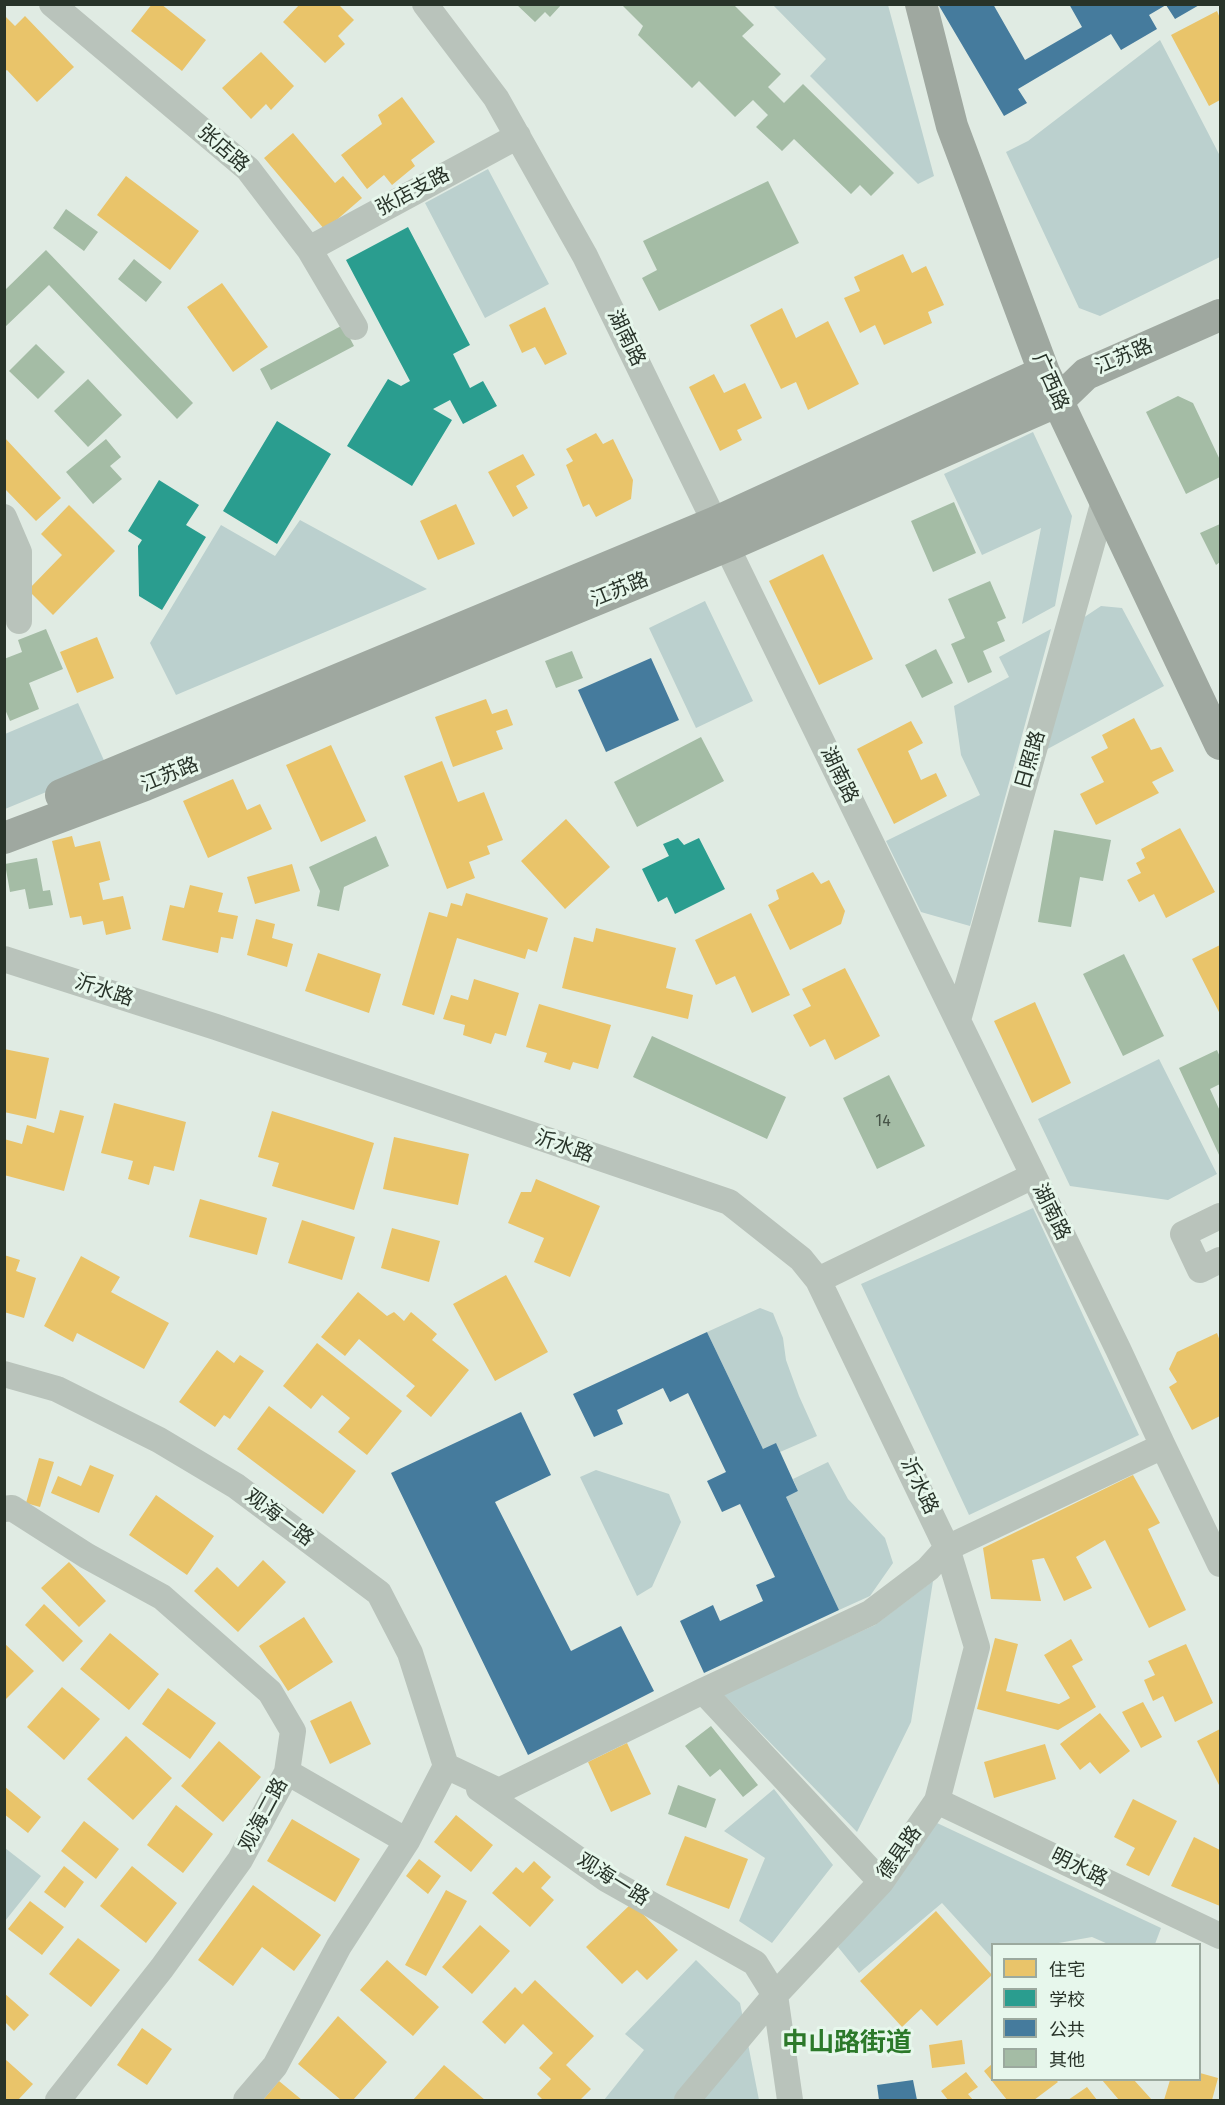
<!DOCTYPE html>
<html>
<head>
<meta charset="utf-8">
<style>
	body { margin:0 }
	#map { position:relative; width:1225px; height:2105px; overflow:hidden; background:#e0ebe3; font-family:"Fira Sans","Noto Sans SC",sans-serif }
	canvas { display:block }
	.frame { position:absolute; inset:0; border:6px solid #283329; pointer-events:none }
	.legend { position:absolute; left:991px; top:1943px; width:210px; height:138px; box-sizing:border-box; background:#e7f7ec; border:2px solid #9ba99e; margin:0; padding:8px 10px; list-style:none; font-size:18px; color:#283329 }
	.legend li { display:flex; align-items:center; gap:12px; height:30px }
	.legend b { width:30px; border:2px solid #9ba99e }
</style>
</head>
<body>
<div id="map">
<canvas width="1225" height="2105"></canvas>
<div class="frame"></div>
<ul class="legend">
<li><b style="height:16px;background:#e9c46a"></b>住宅</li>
<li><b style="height:16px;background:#2a9d8f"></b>学校</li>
<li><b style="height:16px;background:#457b9d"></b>公共</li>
<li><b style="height:16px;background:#a4bca5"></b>其他</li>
</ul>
</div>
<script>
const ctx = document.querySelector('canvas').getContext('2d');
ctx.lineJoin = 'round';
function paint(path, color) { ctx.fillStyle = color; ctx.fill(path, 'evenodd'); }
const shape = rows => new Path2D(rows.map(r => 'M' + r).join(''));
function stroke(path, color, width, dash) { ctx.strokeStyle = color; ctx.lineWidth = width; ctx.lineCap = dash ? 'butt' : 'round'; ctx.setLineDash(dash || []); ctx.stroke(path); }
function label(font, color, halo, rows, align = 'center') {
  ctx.font = font + ' "Fira Sans","Noto Sans SC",sans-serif'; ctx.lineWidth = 6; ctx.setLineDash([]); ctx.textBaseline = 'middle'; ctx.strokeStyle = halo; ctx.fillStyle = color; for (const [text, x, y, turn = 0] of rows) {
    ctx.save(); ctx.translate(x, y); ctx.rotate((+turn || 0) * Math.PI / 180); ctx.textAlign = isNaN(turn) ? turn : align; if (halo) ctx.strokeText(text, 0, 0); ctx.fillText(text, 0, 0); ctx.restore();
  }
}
const green = shape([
	[773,5,888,5,934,176,918,184,810,76,826,59],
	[1160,40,1220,156,1220,257,1100,316,1079,308,1006,152,1028,141],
	[488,169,549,284,485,318,425,203],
	[1033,432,1072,516,1055,606,1022,624,1041,528,982,555,944,474],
	[300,520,427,589,176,695,150,643,221,525,275,556],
	[705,601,753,701,696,728,649,628],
	[1101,606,1122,608,1164,686,1042,752,1083,618],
	[1051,629,970,926,921,912,886,841,980,795,961,755,954,706,1009,677,999,657],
	[78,703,107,767,5,809,5,734],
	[1159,1059,1217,1174,1168,1200,1070,1186,1038,1119],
	[1033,1208,1139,1435,969,1515,861,1284],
	[760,1308,773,1313,783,1338,786,1360,799,1396,817,1436,780,1452,763,1449,707,1332],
	[828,1462,848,1499,885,1538,893,1563,870,1596,839,1610,786,1497,798,1491,793,1479],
	[596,1470,669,1494,681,1522,652,1587,637,1596,580,1477],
	[933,1581,911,1722,857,1832,723,1694,875,1625],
	[774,1789,833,1865,772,1943,739,1921,765,1858,724,1831],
	[937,1823,1161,1928,1155,1944,1108,1944,1092,1937,1053,1944,992,1944,992,1958,942,1903,859,1973,838,1947],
	[5,1848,41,1876,5,1921],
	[696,1960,740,2003,759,2100,604,2100,644,2050,625,2034]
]);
const homes = shape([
	[152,4,161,4,206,40,182,71,131,31],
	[300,4,338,4,354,20,338,36,345,44,325,63,283,22],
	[1217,11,1220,18,1220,100,1209,106,1171,35],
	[4,15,15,26,25,16,74,67,37,102,7,70,4,72],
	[261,52,294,86,271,110,266,104,251,119,222,88],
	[402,97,435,142,411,160,415,166,392,185,384,175,367,189,341,155,382,124,378,115],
	[293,133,335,183,343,176,362,198,325,230,264,158],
	[126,176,199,231,170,270,97,215],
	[903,254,912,273,926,266,944,305,928,312,932,323,884,345,875,325,860,333,844,298,860,291,854,277],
	[222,283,268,347,233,372,187,307],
	[545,307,567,354,545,365,535,347,522,353,509,325],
	[782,308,796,338,828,321,859,384,808,410,796,382,781,389,750,325],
	[714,374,724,393,745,383,762,418,737,430,742,440,720,451,689,387],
	[596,433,603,444,613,439,633,480,631,499,596,517,589,504,583,507,566,465,573,461,566,449],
	[4,437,61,498,36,521,4,488],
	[523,454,535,475,516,486,528,508,513,517,488,472],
	[456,504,475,544,438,560,420,521],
	[69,505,115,551,53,615,28,590,62,555,41,534],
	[823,554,873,659,819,685,769,581],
	[97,637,114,678,77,693,60,652],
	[486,699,492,714,507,709,513,725,496,731,503,749,453,767,435,717],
	[1134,718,1151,750,1161,747,1174,771,1152,782,1159,793,1096,825,1080,794,1104,782,1091,757,1108,748,1102,735],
	[911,721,923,743,908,751,921,780,936,773,947,796,894,824,857,749],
	[331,745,366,821,321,842,286,765],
	[442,761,458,802,484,792,503,840,487,846,490,854,469,862,475,878,447,889,404,776],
	[233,779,247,810,260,804,272,829,208,858,183,801],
	[566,819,610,867,565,909,521,861],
	[1180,828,1215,892,1166,918,1154,894,1139,902,1127,880,1141,873,1136,863,1145,858,1141,849],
	[72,836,75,847,100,841,110,880,99,883,103,900,123,896,131,929,106,935,103,921,83,925,81,916,70,918,52,841],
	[292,864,300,891,255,904,247,877],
	[813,872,821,884,829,880,845,911,841,924,790,950,768,905,779,899,776,890],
	[190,885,223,893,218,912,238,916,233,939,221,937,218,953,162,940,170,905,184,908],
	[466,893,548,918,537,952,528,949,525,959,457,938,434,1015,402,1005,429,912,447,917,451,903,462,906],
	[751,913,790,995,752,1013,735,976,716,985,695,940],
	[256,919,275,924,272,938,293,944,287,967,247,955],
	[596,928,676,948,666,988,693,995,688,1019,562,988,574,937,593,942],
	[1220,945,1220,1014,1192,959],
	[318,953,381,974,369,1013,305,991],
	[845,968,880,1036,835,1060,825,1039,810,1047,793,1015,811,1006,802,989],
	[474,979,519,993,506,1036,495,1033,491,1044,463,1035,465,1025,443,1019,451,995,468,1000],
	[1035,1002,1071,1083,1032,1103,994,1021],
	[539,1004,611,1025,598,1069,573,1062,570,1070,544,1062,547,1053,526,1047],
	[4,1049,49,1058,36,1119,4,1112],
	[114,1103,186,1122,174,1171,154,1166,149,1185,128,1179,133,1161,101,1153],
	[60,1110,84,1116,64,1191,4,1175,4,1139,22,1144,27,1125,54,1133],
	[272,1111,374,1143,354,1210,272,1186,279,1163,258,1157],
	[394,1137,469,1154,458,1205,383,1189],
	[536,1179,600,1206,570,1277,534,1262,544,1238,508,1223,521,1192,531,1192],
	[200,1199,267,1218,257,1255,189,1237],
	[302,1220,355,1237,342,1280,288,1263],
	[392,1228,440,1241,429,1282,381,1268],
	[4,1255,20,1260,16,1271,36,1278,24,1318,4,1312],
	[81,1256,120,1277,111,1292,169,1323,144,1369,77,1333,73,1342,44,1326],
	[506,1275,548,1352,495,1381,453,1304],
	[358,1292,387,1316,394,1312,404,1321,411,1312,437,1334,432,1340,469,1370,431,1417,406,1396,415,1386,359,1339,345,1356,321,1337],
	[1217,1333,1220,1341,1220,1416,1192,1430,1169,1387,1177,1382,1169,1369,1177,1352],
	[317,1343,402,1411,367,1455,338,1432,350,1418,322,1395,311,1409,283,1386],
	[217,1350,234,1363,240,1355,264,1371,230,1419,224,1415,215,1427,179,1402],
	[269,1406,356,1471,323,1514,237,1449],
	[39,1458,54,1462,40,1507,26,1503],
	[90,1465,114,1475,99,1513,51,1493,58,1476,81,1486],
	[1133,1475,1160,1523,1148,1529,1186,1610,1149,1628,1105,1540,1076,1557,1092,1588,1064,1601,1044,1558,1032,1560,1041,1601,991,1599,983,1548],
	[156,1495,214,1536,187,1575,129,1535],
	[263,1560,286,1582,238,1632,194,1591,217,1567,238,1587],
	[69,1562,106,1601,79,1627,41,1588],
	[44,1604,83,1641,63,1662,25,1625],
	[304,1617,333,1662,288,1691,259,1646],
	[110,1633,159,1674,129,1710,80,1669],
	[995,1638,1018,1644,1006,1691,1059,1704,1070,1698,1044,1655,1071,1639,1083,1660,1072,1666,1096,1707,1058,1730,977,1709],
	[4,1643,34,1671,4,1701],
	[1186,1644,1213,1703,1175,1722,1163,1696,1153,1701,1144,1680,1155,1675,1148,1661],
	[62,1687,100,1719,64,1760,27,1727],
	[168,1688,216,1723,190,1759,142,1724],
	[351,1701,371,1744,330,1764,310,1721],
	[1143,1702,1162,1737,1141,1748,1122,1712],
	[1100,1713,1130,1751,1100,1774,1090,1762,1080,1770,1060,1744],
	[1220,1729,1220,1784,1219,1785,1197,1741],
	[126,1736,172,1778,133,1820,87,1779],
	[219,1741,261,1777,223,1822,181,1786],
	[627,1743,651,1794,611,1812,588,1762],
	[1045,1744,1056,1779,994,1798,984,1762],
	[4,1786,41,1817,28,1833,4,1814],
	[1133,1799,1177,1821,1149,1876,1126,1865,1135,1848,1114,1837],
	[176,1805,213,1834,183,1873,147,1845],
	[456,1815,493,1845,471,1872,434,1842],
	[292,1819,360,1859,335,1902,267,1861],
	[84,1821,119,1849,96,1879,61,1851],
	[685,1836,748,1859,729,1909,666,1885],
	[1194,1837,1220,1850,1220,1906,1171,1886],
	[419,1859,441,1876,428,1894,406,1876],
	[534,1861,551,1877,541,1888,554,1900,530,1927,492,1893,516,1867,523,1873],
	[64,1866,84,1882,65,1908,44,1892],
	[132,1866,177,1903,146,1943,100,1906],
	[253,1885,321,1935,294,1971,262,1947,233,1986,198,1960],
	[446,1890,467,1901,426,1976,405,1965],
	[30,1901,64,1927,42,1955,8,1929],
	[632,1903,678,1950,647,1980,637,1970,622,1984,586,1947],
	[936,1911,992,1975,937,2026,921,2009,902,2027,860,1981],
	[480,1925,510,1951,472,1994,442,1967],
	[78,1938,120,1970,91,2007,49,1974],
	[387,1960,439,2007,413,2036,360,1990],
	[535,1980,594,2036,566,2065,591,2089,580,2100,543,2100,537,2094,551,2079,539,2068,553,2053,523,2024,505,2044,482,2022,515,1987,522,1994],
	[4,1993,29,2015,14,2031,4,2021],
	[338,2016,387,2062,353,2100,341,2100,298,2064],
	[142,2028,172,2049,147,2085,117,2065],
	[962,2040,965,2064,932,2068,929,2045],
	[5,2059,33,2084,18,2100,5,2100],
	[992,2064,992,2080,1056,2080,1058,2082,1034,2100,1007,2100,984,2071],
	[444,2065,485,2100,413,2100],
	[966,2072,978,2087,968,2094,973,2100,948,2100,941,2091],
	[1200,2073,1218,2078,1212,2100,1164,2100,1170,2080,1200,2080],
	[1102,2080,1134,2080,1152,2100,1119,2100],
	[279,2081,302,2100,263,2100],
	[1087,2087,1097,2100,1068,2100]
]);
const schools = shape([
	[408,227,470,345,453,354,470,388,483,381,497,406,463,424,450,400,433,409,452,420,412,486,347,446,388,379,401,386,410,381,346,260],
	[277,421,331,454,277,544,223,511],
	[159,480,199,505,186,525,206,537,162,610,139,596,138,546,142,540,128,531],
	[678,838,684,845,699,838,725,889,675,914,667,897,658,902,642,869,669,856,663,844]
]);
const public = shape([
	[938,4,993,4,1025,60,1082,27,1069,4,1201,4,1175,19,1166,5,1149,15,1157,29,1121,50,1111,34,1018,89,1027,103,1004,116],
	[651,658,679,720,606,752,578,690],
	[707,1332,763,1449,776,1443,798,1491,786,1497,839,1610,704,1673,680,1621,713,1605,720,1621,763,1601,756,1585,775,1577,740,1504,722,1512,707,1481,726,1472,688,1393,670,1402,663,1388,617,1410,623,1424,594,1437,573,1394],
	[521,1412,551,1475,495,1502,571,1651,621,1626,654,1691,528,1755,391,1473],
	[913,2080,917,2100,879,2100,877,2085]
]);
const building = shape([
	[516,4,562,4,550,17,545,12,535,22],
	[621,4,733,4,754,25,742,36,781,74,768,87,784,103,803,84,894,173,871,196,860,185,851,194,794,139,782,151,756,127,768,115,753,100,735,117,699,81,692,88,638,35,643,26],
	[768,181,799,243,659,311,642,278,657,270,643,241],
	[66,209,98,232,84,251,53,228],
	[46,250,193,403,177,419,49,285,4,328,4,291],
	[134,259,162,282,146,302,118,279],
	[343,325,354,346,271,390,260,369],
	[36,344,65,372,38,399,9,371],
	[88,379,122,415,88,447,54,411],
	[1178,396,1193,403,1220,460,1220,477,1186,494,1146,412],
	[106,439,121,457,110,466,122,479,93,504,66,472],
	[954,502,976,553,933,572,911,521],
	[1220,524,1220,562,1216,565,1200,533],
	[990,581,1006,618,997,622,1005,641,983,651,992,672,968,683,951,644,965,638,948,599],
	[46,629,63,669,29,683,39,709,10,721,4,707,4,659,22,652,18,640],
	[936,649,953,683,922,698,905,665],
	[572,651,583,678,556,688,545,661],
	[701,737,724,781,637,827,614,782],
	[1054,830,1111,840,1103,881,1080,877,1071,927,1038,922],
	[376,836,389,866,344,887,339,911,317,906,320,891,309,867],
	[37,858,43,891,50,890,53,905,29,909,25,889,10,892,5,864],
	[1124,954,1164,1036,1123,1056,1083,974],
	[652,1036,786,1097,767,1139,633,1077],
	[1217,1050,1220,1057,1220,1084,1210,1089,1220,1111,1220,1157,1179,1068],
	[889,1075,925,1146,877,1169,843,1098],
	[711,1726,758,1785,743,1797,720,1769,710,1777,685,1746],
	[678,1785,716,1799,706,1828,668,1814]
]);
const minor = shape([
	[52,4,248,169,309,249,355,327],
	[425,4,496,98,585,256,1118,1349,1163,1446,1220,1564],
	[309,249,518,136],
	[4,517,19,552,19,621],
	[4,959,216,1027,729,1202,801,1259,818,1280,947,1548,977,1647,937,1801,881,1882,775,1995,687,2100],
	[958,1020,1104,501],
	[1220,1216,1183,1234,1200,1270,1220,1260],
	[818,1280,1033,1176],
	[4,1374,57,1389,159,1440,236,1486,379,1593,410,1653,446,1766,407,1841,339,1946,275,2066,246,2100],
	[4,1509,12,1508,87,1556,162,1597,270,1692,293,1731,287,1772,240,1860,162,1968,58,2100],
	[703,1691,881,1882],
	[446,1766,499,1791,703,1691,870,1613,928,1569,947,1548,1163,1446],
	[287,1772,407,1841],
	[479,1789,606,1879,755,1963,775,1995,790,2100],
	[937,1801,1220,1936]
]);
const major = shape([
	[921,4,952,126,1044,372,1220,744],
	[61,795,716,522,1044,372],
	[4,838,145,785,727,546,1058,401,1086,374,1220,315]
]);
const numberNames = [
	["14",883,1122]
];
const streetNames = [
	["张店路",223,149,41],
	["张店支路",413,192,-28],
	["湖南路",626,338,64],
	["江苏路",1124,357,-23],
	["广西路",1050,382,66],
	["江苏路",620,590,-22],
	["日照路",1031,760,-74],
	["江苏路",170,775,-22],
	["湖南路",839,775,64],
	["沂水路",104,991,18],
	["沂水路",564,1147,19],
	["湖南路",1051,1212,64],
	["沂水路",919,1486,64],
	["观海一路",279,1518,37],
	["观海二路",264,1815,-62],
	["德县路",900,1853,-55],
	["明水路",1079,1868,26],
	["观海一路",613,1880,32]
];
const districtNames = [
	["中山路街道",847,2044]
];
paint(green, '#bbd0ce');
paint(homes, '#e9c46a');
paint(schools, '#2a9d8f');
paint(public, '#457b9d');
paint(building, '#a4bca5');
stroke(minor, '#b9c3bb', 26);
stroke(major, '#9fa8a0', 32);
label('16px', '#475548', null, numberNames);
label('20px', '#283329', '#e7f7ec', streetNames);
label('bold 26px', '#2c792a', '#e7f7ec', districtNames);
</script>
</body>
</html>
